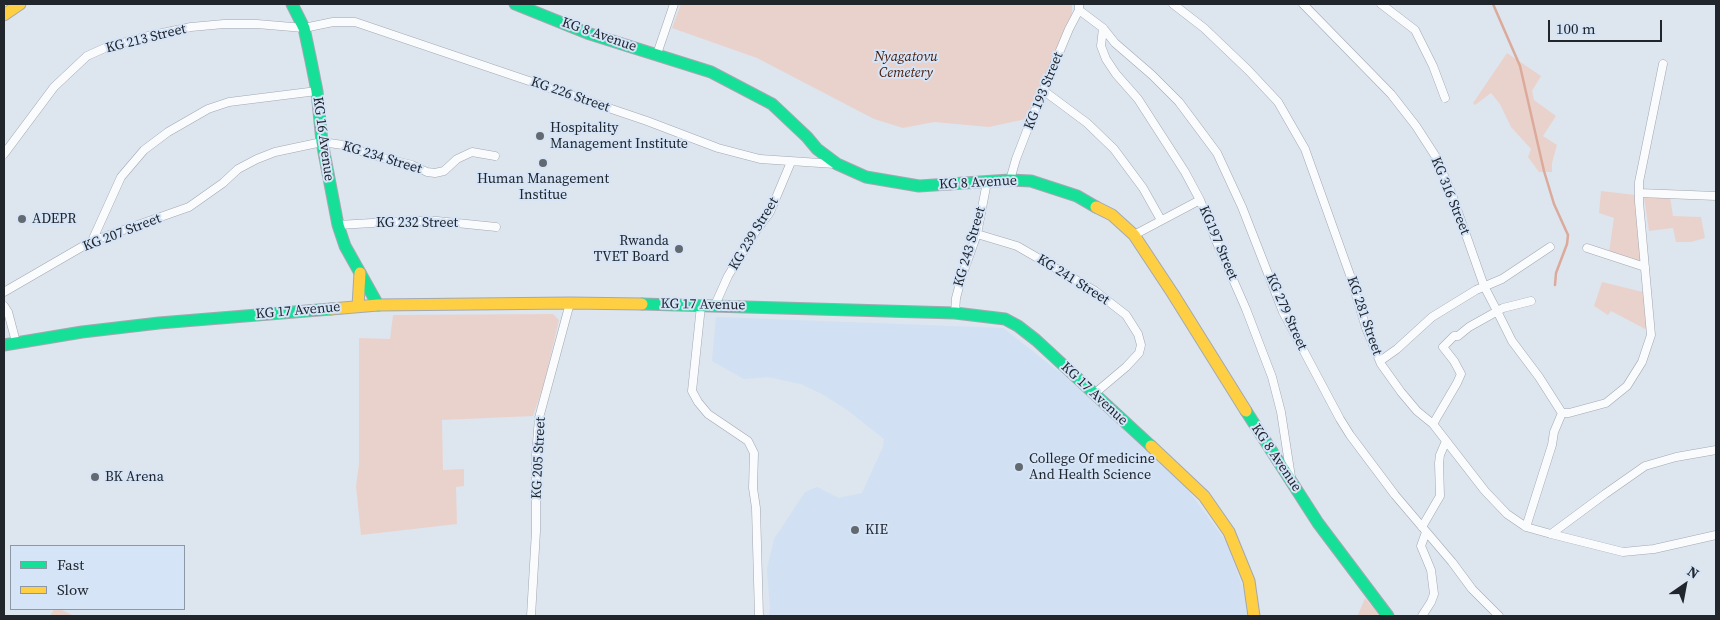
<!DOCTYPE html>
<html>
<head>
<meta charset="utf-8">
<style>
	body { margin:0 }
	#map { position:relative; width:1720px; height:620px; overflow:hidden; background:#dde5ef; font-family:"Source Serif 4",serif }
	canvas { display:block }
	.frame { position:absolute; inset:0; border:5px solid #21262d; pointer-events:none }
	.legend { position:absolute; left:10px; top:545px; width:175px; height:65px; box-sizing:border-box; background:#d5e4f7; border:1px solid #8d98a6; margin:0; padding:6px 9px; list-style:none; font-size:15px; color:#21262d }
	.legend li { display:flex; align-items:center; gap:10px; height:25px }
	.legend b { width:25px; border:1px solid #8d98a6 }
	.north { position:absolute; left:1660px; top:560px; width:50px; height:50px; -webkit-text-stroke:4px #d5e4f7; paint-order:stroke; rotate:33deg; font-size:14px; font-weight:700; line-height:20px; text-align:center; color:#21262d }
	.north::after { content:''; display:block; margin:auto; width:18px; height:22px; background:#21262d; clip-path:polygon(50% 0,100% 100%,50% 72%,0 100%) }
	.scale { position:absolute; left:1548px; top:20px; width:114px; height:22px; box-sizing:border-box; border:2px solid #21262d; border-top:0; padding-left:6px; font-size:15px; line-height:18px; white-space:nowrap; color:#21262d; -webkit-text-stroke:4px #d5e4f7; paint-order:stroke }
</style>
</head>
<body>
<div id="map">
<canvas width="1720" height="620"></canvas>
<div class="frame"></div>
<ul class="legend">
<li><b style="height:6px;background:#16e098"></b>Fast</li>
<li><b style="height:6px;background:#ffcf43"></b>Slow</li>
</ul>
<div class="north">N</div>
<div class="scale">100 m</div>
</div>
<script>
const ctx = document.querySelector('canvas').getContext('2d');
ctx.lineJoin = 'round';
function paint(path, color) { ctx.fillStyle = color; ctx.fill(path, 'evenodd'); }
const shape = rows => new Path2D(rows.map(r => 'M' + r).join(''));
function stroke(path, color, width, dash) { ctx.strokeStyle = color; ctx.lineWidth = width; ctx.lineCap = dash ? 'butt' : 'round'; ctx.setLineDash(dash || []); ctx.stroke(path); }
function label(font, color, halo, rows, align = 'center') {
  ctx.font = font + ' "Source Serif 4",serif'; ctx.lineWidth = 4; ctx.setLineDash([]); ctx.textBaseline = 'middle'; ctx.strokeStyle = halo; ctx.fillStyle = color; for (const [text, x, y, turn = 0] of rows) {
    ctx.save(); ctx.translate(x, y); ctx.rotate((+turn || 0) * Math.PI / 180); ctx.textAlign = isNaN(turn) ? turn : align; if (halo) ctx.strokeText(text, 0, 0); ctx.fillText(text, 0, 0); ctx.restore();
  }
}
const built = shape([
	[716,317,1003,328,1067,378,1186,487,1227,543,1248,603,1248,616,769,616,770,608,767,569,774,539,805,492,817,487,839,498,862,493,883,447,884,439,846,409,822,394,801,384,768,377,744,379,712,361]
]);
const green = shape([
	[681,4,1072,4,1072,14,1026,119,989,127,934,122,903,128,874,119,757,58,672,28],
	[1507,53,1541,76,1532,91,1534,100,1556,116,1543,136,1557,145,1552,163,1552,172,1539,172,1528,157,1531,149,1511,127,1500,104,1491,93,1475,105,1473,103],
	[1601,191,1635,195,1642,263,1609,252,1614,218,1599,213],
	[1644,197,1670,197,1673,216,1701,217,1705,238,1691,242,1676,242,1673,228,1649,231],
	[1602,282,1643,292,1647,330,1611,311,1608,315,1594,306],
	[553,314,559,320,544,384,533,416,442,420,443,470,464,469,464,486,456,487,457,524,361,535,356,486,359,464,359,338,390,339,393,315],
	[1365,598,1380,616,1361,616,1358,615],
	[54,609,60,609,74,616,50,616]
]);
const stream = shape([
	[1493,4,1520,66,1544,171,1554,204,1568,235,1567,244,1556,273,1555,285]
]);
const street = shape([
	[1173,4,1204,28,1248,70,1278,102,1305,149,1350,275,1366,328,1381,364,1401,392,1417,411,1433,424,1485,491,1507,514,1526,527,1551,534,1623,552,1654,549,1716,535],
	[1303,4,1391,94,1416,126,1436,157,1451,192,1484,286,1497,311,1512,341,1539,377,1562,413],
	[1381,4,1415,30,1433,66,1445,98],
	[1079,10,1103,28,1115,43,1152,75,1179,102,1217,153,1242,207,1283,312,1340,419,1350,435,1395,495,1452,562,1472,589,1499,616],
	[1103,28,1101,46,1106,59,1116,74,1138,99,1185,172,1200,200,1217,243,1246,309,1272,377,1281,412,1291,477],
	[657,54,674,4],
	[1044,91,1087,123,1114,149,1143,188,1161,220],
	[4,154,54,87,87,56,107,47,148,36,191,27,224,24,257,24,304,28,333,22,355,22,647,121,718,148,760,159,835,164],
	[1010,180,1016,159,1033,115,1069,29,1079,10,1079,4],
	[1639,193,1716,196],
	[338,225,407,221,437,221,496,227],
	[977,234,1017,246,1095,291,1126,315,1138,334,1141,345,1139,353,1126,367,1094,394],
	[1134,235,1200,200],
	[92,241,121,177,144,150,168,132,208,109,229,102,317,91],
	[1587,248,1645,267],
	[4,292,92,241,189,207,223,183,238,169,257,159,275,152,322,142,343,145,379,157,412,165,427,172,435,173,444,171,457,159,472,152,495,156],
	[715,305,728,276,753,235,770,212,791,162],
	[4,306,8,312,16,342],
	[701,306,692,391,698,402,708,414,748,441,754,453,753,488,756,508,759,616],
	[955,313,956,298,962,276,977,234,987,182],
	[1380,361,1397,349,1432,317,1476,290,1502,279,1550,247],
	[1433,424,1457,383,1461,374,1454,361,1443,347,1454,336,1458,336,1469,327,1503,308,1531,301],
	[1422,527,1440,496,1439,463,1440,455,1446,441],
	[1526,527,1552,445,1554,432,1562,413,1569,413,1606,403,1627,386,1642,362,1651,335,1639,202,1639,182,1663,64],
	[1551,534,1605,494,1645,466,1676,457,1716,450],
	[531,616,536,531,536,455,539,418,570,303],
	[1422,616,1431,602,1434,594,1431,570,1421,546,1426,532]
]);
const fast = shape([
	[292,4,304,28,311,61,317,91,322,142,338,225,345,246,378,305],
	[515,4,587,33,711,72,772,104,807,137,817,149,837,164,866,177,919,186,1010,180,1031,181,1077,196,1096,207],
	[642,304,955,313,1005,319,1018,326,1036,340,1151,446],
	[4,345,82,332,159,323,331,309],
	[1246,411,1318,523,1388,616]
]);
const slow = shape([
	[4,15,20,4],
	[1096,207,1112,215,1134,235,1173,294,1246,411],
	[358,306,360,273],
	[331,309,378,305,570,303,642,304],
	[1151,446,1204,496,1229,532,1249,581,1254,616]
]);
const markers = [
	[540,136,5,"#636971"],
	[543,163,5,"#636971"],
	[22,219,5,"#636971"],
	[679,249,5,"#636971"],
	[1019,467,5,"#636971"],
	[95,477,5,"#636971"],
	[855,530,5,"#636971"]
];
const streetNames = [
	["KG 8 Avenue",599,35,19],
	["KG 213 Street",146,39,-14],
	["KG 193 Street",1044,91,-68],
	["KG 226 Street",570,95,19],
	["KG 16 Avenue",323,139,82],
	["KG 234 Street",382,158,17],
	["KG 8 Avenue",978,183,-3],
	["KG 316 Street",1450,196,68],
	["KG 232 Street",417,223],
	["KG 207 Street",122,233,-21],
	["KG 239 Street",754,234,-59],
	["KG197 Street",1218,243,67],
	["KG 243 Street",970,247,-74],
	["KG 241 Street",1073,280,32],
	["KG 17 Avenue",703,305,1],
	["KG 17 Avenue",298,311,-5],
	["KG 279 Street",1286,312,66],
	["KG 281 Street",1364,316,71],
	["KG 17 Avenue",1094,394,43],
	["KG 205 Street",539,458,-87],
	["KG 8 Avenue",1276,458,56]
];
const parkNames = [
	["Nyagatovu",906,57],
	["Cemetery",906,73]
];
const poiNames = [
	["Hospitality",550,128],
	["Management Institute",550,144],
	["Human Management",543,179,"center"],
	["Institue",543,195,"center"],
	["ADEPR",32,219],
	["Rwanda",669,241,"right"],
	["TVET Board",669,257,"right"],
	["College Of medicine",1029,459],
	["And Health Science",1029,475],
	["BK Arena",105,477],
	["KIE",865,530]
];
paint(built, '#d1e0f2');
paint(green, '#ead2cc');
stroke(stream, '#dbaa9a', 2.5);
stroke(street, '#a3a8b0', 9);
stroke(fast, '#a3a8b0', 13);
stroke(slow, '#a3a8b0', 13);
stroke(street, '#fafbfd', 8);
stroke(fast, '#16e098', 11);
stroke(slow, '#ffcf43', 11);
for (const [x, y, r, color] of markers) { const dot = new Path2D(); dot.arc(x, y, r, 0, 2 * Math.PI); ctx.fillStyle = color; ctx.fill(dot); stroke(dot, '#d5e4f7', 2); }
label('14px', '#21262d', '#d5e4f7', streetNames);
label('italic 14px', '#471907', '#d5e4f7', parkNames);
label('14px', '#21262d', '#d5e4f7', poiNames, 'left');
</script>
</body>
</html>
